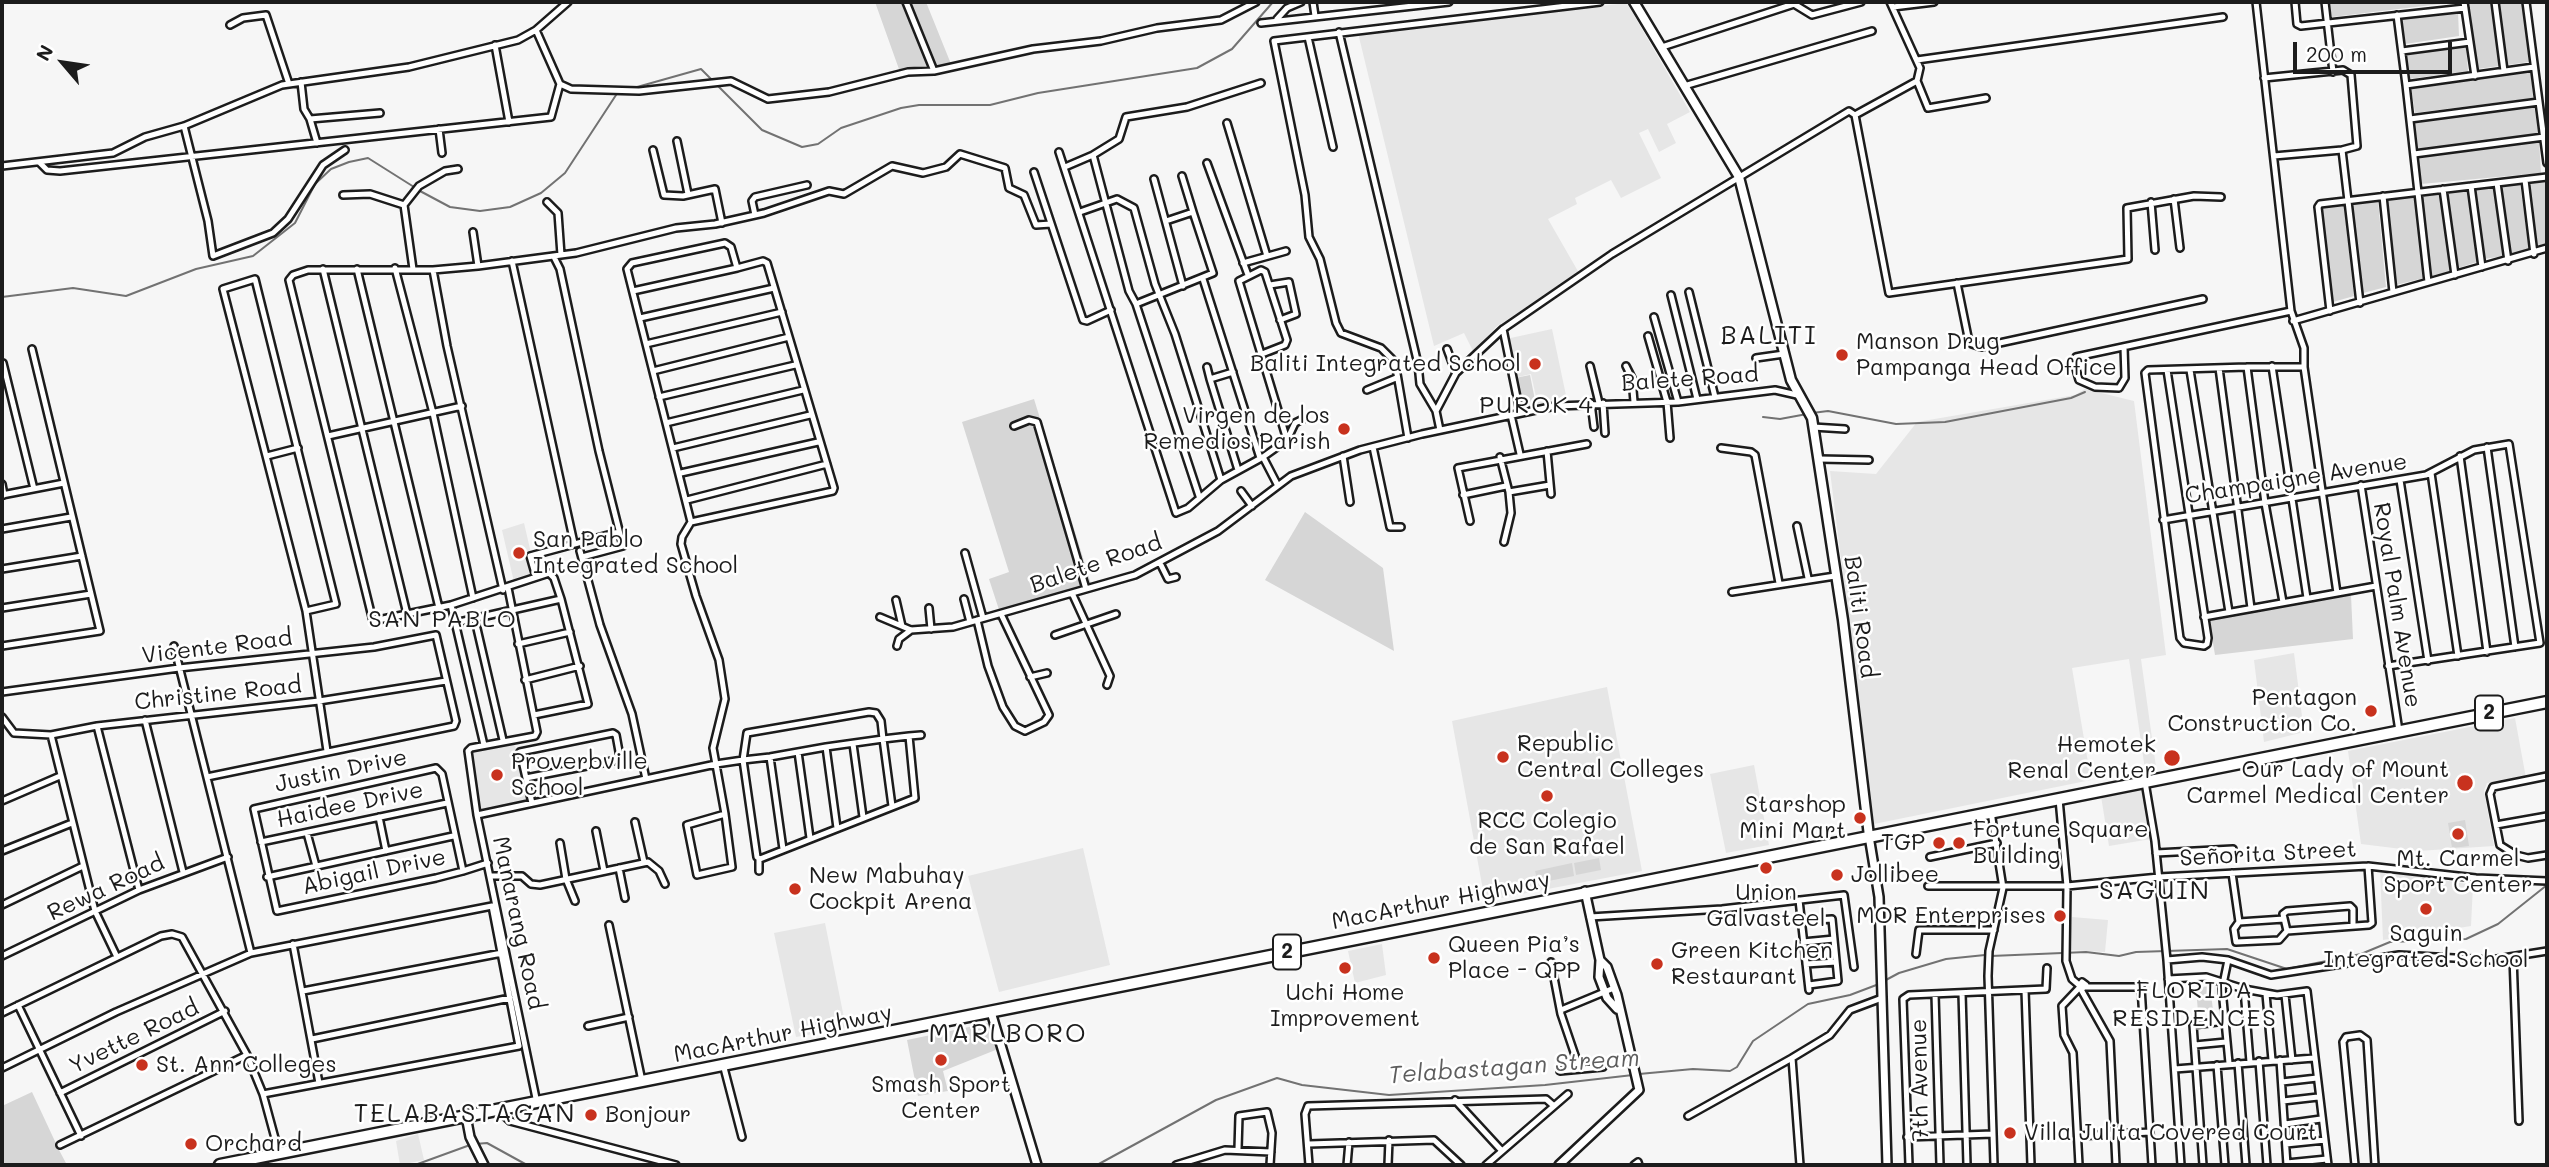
<!DOCTYPE html>
<html>
<head>
<meta charset="utf-8">
<style>
	body { margin:0 }
	#map { position:relative; width:2549px; height:1167px; overflow:hidden; background:#f6f6f6; font-family:Mali,sans-serif }
	canvas { display:block }
	.frame { position:absolute; inset:0; border:4px solid #1c1c1c; pointer-events:none }
	.north { position:absolute; left:28px; top:28px; width:70px; height:70px; -webkit-text-stroke:5px #fff; paint-order:stroke; rotate:299deg; font-size:19px; font-weight:700; line-height:28px; text-align:center; color:#1c1c1c }
	.north::after { content:''; display:block; margin:auto; width:24px; height:32px; background:#1c1c1c; clip-path:polygon(50% 0,100% 100%,50% 72%,0 100%) }
	.scale { position:absolute; left:2293px; top:42px; width:159px; height:32px; box-sizing:border-box; border:4px solid #1c1c1c; border-top:0; padding-left:9px; font-size:21px; line-height:24px; white-space:nowrap; color:#1c1c1c; -webkit-text-stroke:5px #fff; paint-order:stroke }
</style>
</head>
<body>
<div id="map">
<canvas width="2549" height="1167"></canvas>
<div class="frame"></div>
<div class="north">N</div>
<div class="scale">200 m</div>
</div>
<script>
const ctx = document.querySelector('canvas').getContext('2d');
ctx.lineJoin = 'round';
function paint(path, color) { ctx.fillStyle = color; ctx.fill(path, 'evenodd'); }
const shape = rows => new Path2D(rows.map(r => 'M' + r).join(''));
function stroke(path, color, width, dash) { ctx.strokeStyle = color; ctx.lineWidth = width; ctx.lineCap = dash ? 'butt' : 'round'; ctx.setLineDash(dash || []); ctx.stroke(path); }
function label(font, color, halo, rows, align = 'center') {
  ctx.font = font + ' Mali,sans-serif'; ctx.lineWidth = 5; ctx.setLineDash([]); ctx.textBaseline = 'middle'; ctx.strokeStyle = halo; ctx.fillStyle = color; for (const [text, x, y, turn = 0] of rows) {
    ctx.save(); ctx.translate(x, y); ctx.rotate((+turn || 0) * Math.PI / 180); ctx.textAlign = isNaN(turn) ? turn : align; if (halo) ctx.strokeText(text, 0, 0); ctx.fillText(text, 0, 0); ctx.restore();
  }
}
const built = shape([
	[1627,3,1690,112,1667,124,1676,143,1659,152,1648,129,1639,133,1661,178,1621,198,1611,180,1575,198,1577,204,1548,219,1579,273,1496,327,1473,351,1464,333,1434,346,1358,33],
	[1552,329,1567,400,1538,406,1531,374,1514,378,1506,339],
	[2085,389,2134,401,2166,655,2141,659,2156,767,2145,770,2129,659,2072,668,2091,780,1874,824,1830,471,1876,474,1917,422,2075,395],
	[524,523,536,575,514,582,502,530],
	[2294,653,2304,732,2264,742,2254,660],
	[1607,687,1642,871,1485,901,1452,721],
	[2515,718,2526,778,2487,783,2484,791,2494,846,2418,851,2361,844,2348,751],
	[514,740,526,800,479,810,470,750],
	[1754,765,1769,845,1726,853,1710,774],
	[2143,789,2151,839,2109,846,2101,796],
	[1083,848,1110,965,999,992,968,876],
	[2380,870,2473,885,2471,926,2383,940],
	[2072,917,2108,920,2105,952,2069,950],
	[825,923,846,1028,796,1037,774,933],
	[1382,944,1386,975,1355,983,1348,951],
	[418,1134,424,1160,400,1165,396,1141]
]);
const green = shape([
	[875,2,926,2,951,64,900,72],
	[2329,2,2457,2,2332,17],
	[2468,2,2491,2,2499,66,2478,69],
	[2499,2,2522,2,2529,62,2507,65],
	[2458,12,2459,36,2405,44,2401,19],
	[2466,47,2468,71,2409,79,2405,53],
	[2531,71,2533,98,2415,113,2411,87],
	[2534,106,2539,134,2417,149,2414,123],
	[2539,140,2541,173,2421,184,2418,157],
	[2545,182,2547,243,2537,246,2527,183],
	[2520,184,2529,249,2511,253,2500,185],
	[2495,186,2504,256,2484,259,2474,188],
	[2468,191,2477,262,2458,268,2447,192],
	[2414,195,2424,278,2396,285,2388,200],
	[2421,195,2440,195,2450,271,2431,276],
	[2378,201,2386,287,2363,293,2351,202],
	[2322,206,2344,206,2354,296,2333,302],
	[1530,375,1536,405,1521,408,1515,378],
	[1034,399,1092,587,1001,616,989,579,1009,572,962,422],
	[1305,512,1383,568,1394,651,1265,580],
	[2351,595,2353,639,2215,655,2209,619],
	[2465,820,2469,846,2452,848,2448,823],
	[1599,858,1601,870,1576,875,1574,863],
	[1572,863,1574,876,1538,883,1535,871],
	[2210,986,2213,1010,2198,1012,2196,988],
	[988,1023,998,1049,943,1071,948,1091,918,1096,907,1040],
	[32,1092,59,1150,67,1165,2,1165,2,1106]
]);
const stream = shape([
	[716,84,762,130,802,147,818,144,841,128,901,108,919,105,990,105,1038,93,1197,68,1232,49,1273,2],
	[630,89,701,69,712,80],
	[420,191,450,207,480,211,510,207,541,193,565,173,618,92],
	[2,297,73,288,126,296,196,269,253,256,295,223,315,184,331,169,349,162,368,158,414,187],
	[1812,413,1828,411,1896,424,1945,422,2071,398,2085,392],
	[1763,417,1780,419,1807,414],
	[1991,956,2086,952,2119,956,2136,952,2227,949,2287,969,2361,954,2390,942,2466,939,2498,924,2547,885],
	[1884,981,1899,973,1946,959,1985,955],
	[1639,1074,1693,1069,1730,1071,1737,1067,1753,1041,1808,1004,1850,995,1879,984],
	[475,1144,487,1143,527,1165],
	[415,1165,470,1145],
	[1097,1165,1216,1100,1277,1078,1302,1085,1389,1095,1545,1085,1633,1075]
]);
const minor = shape([
	[906,2,934,71],
	[1313,2,1315,16],
	[2256,2,2291,311,2304,348,2304,367,2337,593],
	[2295,2,2297,24,2301,26,2465,8],
	[2325,2,2333,72],
	[2464,2,2475,76],
	[2495,2,2504,71],
	[2526,2,2547,163],
	[1893,7,1934,2],
	[2397,15,2406,85],
	[1277,19,1287,8,1301,2],
	[1261,23,1449,2],
	[230,25,243,18,266,15,289,84],
	[536,30,560,84,571,89,639,91,731,81,768,99,829,92,908,72,934,71,1033,49,1101,41,1157,28,1221,20,1256,2],
	[1339,32,1418,364,1420,384,1436,411,1440,430],
	[1308,37,1333,147],
	[495,45,509,122],
	[1662,47,1794,4,1812,15,1861,2],
	[2402,51,2470,42],
	[1917,60,2223,17],
	[2264,78,2343,70,2351,75,2357,146,2342,150,2274,156],
	[1917,81,1928,108,1986,98],
	[301,82,304,109,310,119,380,113],
	[1684,86,1872,31],
	[1855,115,1917,81,1920,68,1890,2],
	[310,119,317,143],
	[2410,119,2539,102],
	[1227,123,1267,256],
	[184,126,208,221,213,256,273,233,288,219,323,165,345,150],
	[439,129,442,153],
	[677,141,688,194],
	[653,150,664,195,683,196,715,189,722,223],
	[2342,150,2360,303],
	[1059,152,1176,513,1188,508,1221,480,1263,457,1287,440,1295,423,1305,418],
	[2414,154,2544,137],
	[39,162,47,170,60,171,551,117,560,84],
	[1207,163,1248,275],
	[2,166,113,153,145,137,184,126,282,85,409,67,518,40,536,30,568,2],
	[1065,167,1093,155],
	[1034,172,1083,320,1087,321,1111,310],
	[1182,176,1193,212],
	[1154,179,1183,286],
	[2525,180,2534,254],
	[2497,183,2508,261],
	[2471,186,2482,267],
	[2443,189,2455,275],
	[343,195,370,194,404,205,413,269],
	[2383,196,2393,292],
	[2174,199,2180,248],
	[547,202,558,213,561,255],
	[2151,202,2155,250],
	[404,205,419,186,445,171,458,169],
	[1080,212,1117,199,1134,208,1155,284,1175,334,1221,480],
	[755,215,752,201,755,197,807,185],
	[1166,221,1193,212,1213,273,1136,304,1199,496],
	[473,232,478,266],
	[554,257,560,269,599,451,623,546,582,557],
	[512,261,574,543],
	[1243,263,1286,251],
	[395,268,433,413,473,598],
	[323,269,407,614],
	[357,269,439,608],
	[433,270,447,346,503,590],
	[1203,279,1260,458],
	[2428,282,2406,85,2534,67],
	[1957,283,1968,337,1972,344,1981,347,2203,299],
	[1270,285,1289,282,1296,314,1280,320],
	[633,291,737,268],
	[1689,292,1715,397],
	[1671,295,1697,399],
	[1136,304,1129,291,1093,155,1119,139,1126,117,1187,107,1261,83],
	[2330,311,2318,207,2320,204,2547,177],
	[1654,317,1678,402],
	[640,318,774,288],
	[2293,321,2547,248],
	[1503,329,1520,412],
	[1648,336,1667,402,1670,438],
	[646,344,782,312],
	[2124,347,2125,378,2119,388,2095,387,2079,380,2074,362,2076,357,2291,311],
	[1447,349,1456,373],
	[1262,354,1285,345,1287,340,1265,272,1261,270,1239,281,1287,440],
	[1756,358,1784,354],
	[3,363,34,489],
	[1590,366,1599,403],
	[1626,366,1632,378,1634,402],
	[2272,366,2307,598],
	[1207,367,1210,379],
	[2247,367,2265,503,2283,602],
	[2219,368,2251,608],
	[2167,370,2208,638,2207,644,2204,646,2184,643,2180,638,2145,373,2148,370,2247,367,2304,367],
	[2190,370,2229,612],
	[653,371,789,337],
	[1233,372,1210,379,1238,470],
	[1367,390,1396,378],
	[659,397,795,365],
	[1591,403,1594,427],
	[1603,403,1605,433],
	[1436,411,1456,373,1503,329,1612,254,1849,111,1855,115,1889,293,2128,259,2127,208,2194,196,2221,197],
	[1511,415,1520,454],
	[666,423,803,390],
	[1014,426,1029,420,1037,422,1086,589],
	[1813,427,1845,429],
	[328,436,462,406],
	[1408,438,1396,368,1392,359,1381,348,1341,333,1336,323,1320,259,1309,237,1305,195,1274,41,1600,2],
	[1373,447,1390,527,1401,527],
	[2487,447,2515,647],
	[673,448,810,415],
	[1721,448,1751,452,1755,455,1779,583],
	[1547,451,1551,494],
	[267,456,298,448],
	[1343,456,1350,502],
	[2460,456,2487,652],
	[1263,457,1277,484],
	[1500,457,1509,492,1550,485],
	[1819,459,1869,460],
	[681,473,818,442],
	[2431,473,2458,656],
	[2400,480,2428,661],
	[2,484,4,495],
	[2361,485,2399,731],
	[1241,491,1252,506],
	[2,495,64,483],
	[1463,495,1506,486],
	[687,500,827,464],
	[2163,520,2426,475,2474,450,2509,444,2540,643,2388,666],
	[1470,521,1458,468,1587,444],
	[691,522,627,269,632,263,725,243,731,247,737,268,763,261,767,263,834,488,833,491,691,522,682,537,681,544,696,596,719,660,725,699,713,748,725,814,732,867,697,875,687,825,725,814],
	[1797,526,1808,578],
	[2,529,71,517],
	[1504,542,1511,513,1509,492],
	[580,551,600,625,632,714,646,779],
	[965,553,983,618],
	[1160,563,1168,579,1176,577],
	[2,569,82,556],
	[536,577,530,556,619,532],
	[508,588,537,732,535,736,471,748,468,751,477,815,537,1103],
	[1732,592,1835,576],
	[1072,593,1110,676,1107,685],
	[964,599,970,622],
	[896,600,902,626],
	[451,605,484,745],
	[2,608,91,594],
	[929,608,931,629],
	[306,611,336,604,255,279,223,289,306,611,327,751],
	[880,617,911,630,953,627,1135,575,1218,531,1291,476,1360,450,1422,434,1555,406,1678,402,1775,390,1797,395],
	[2204,617,2376,586],
	[475,620,503,740],
	[977,620,988,666,1003,707,1015,726,1025,731,1044,722,1049,715,1001,614],
	[455,623,561,599],
	[1055,635,1116,614],
	[518,644,570,632],
	[2,646,100,631,32,349],
	[174,646,251,953],
	[897,646,899,639,911,630],
	[1030,677,1047,673],
	[525,680,580,666],
	[2,692,179,668,374,647,436,635,456,721,454,726,207,777],
	[534,715,588,704,561,599,554,578,549,573,451,605,373,621,289,280,293,275,308,270,433,270,478,266,576,253,676,228,715,224,764,213,829,191,844,194,892,166,923,173,946,167,960,154,1005,168,1009,188,1024,195,1036,225,1051,224],
	[2,717,14,733,51,735,97,726,319,701,446,681],
	[145,720,183,872],
	[97,726,139,890],
	[51,735,95,911,117,957],
	[909,736,921,735],
	[853,744,863,817],
	[826,747,837,828],
	[798,752,810,838],
	[770,757,783,849],
	[2547,776,2493,787,2490,794,2500,845,2516,855,2528,858,2547,855],
	[526,778,617,760,620,757,616,735,613,733,520,752,526,778,532,803],
	[2145,782,2155,841,2167,960,2181,1165],
	[2059,799,2067,886,2066,961,2072,979,2079,985],
	[2,801,60,776],
	[1991,812,2003,888,1989,951,1988,976,1994,1165],
	[477,815,716,764,743,760,770,757,826,747,883,739,909,736,915,798,760,859,757,857,743,760,747,733,869,712,876,713,881,721,883,739,892,806],
	[379,817,386,851],
	[635,822,644,862],
	[2496,825,2547,816],
	[596,831,604,871],
	[307,833,316,866],
	[261,842,447,803],
	[560,843,566,879,575,901],
	[2,851,72,823],
	[2156,853,2233,849],
	[1930,857,1997,843],
	[619,868,625,898],
	[463,871,442,774,436,768,254,809,277,911,436,878,463,871,488,863],
	[759,871,759,859],
	[2232,873,2239,922],
	[491,876,522,876,531,884,540,885,648,862,659,871,665,884],
	[267,877,453,836],
	[1928,886,2067,886,2159,877,2368,866,2476,878,2547,881],
	[1799,900,1809,990],
	[2,905,83,866],
	[1590,917,1722,909,1844,895,1854,967],
	[1801,921,1832,919,1838,981,1809,985],
	[2239,922,2234,929,2236,942,2279,940,2287,931,2369,925,2372,923,2368,866],
	[2239,922,2284,919],
	[609,925,642,1081],
	[2287,931,2283,914,2287,911,2350,906,2353,909,2353,926],
	[1803,942,1834,939],
	[293,944,319,1083],
	[1916,954,1919,930,1994,930],
	[2,956,139,890,228,857],
	[2513,957,2519,1121],
	[2167,960,2202,957,2228,960,2222,989,2229,1063],
	[2228,960,2271,975,2399,955,2491,960,2547,951],
	[1551,962,1561,1014,1579,1067],
	[1806,964,1836,962],
	[2168,979,2206,977,2244,989,2250,1062],
	[2086,987,2141,987,2152,1165],
	[2082,989,2086,985,2082,982,2079,986,2110,1041,2116,1165],
	[2244,989,2277,995,2307,991,2328,1165],
	[2025,990,2031,1165],
	[303,991,502,953],
	[1962,993,1967,1165],
	[1935,994,1940,1165],
	[2266,994,2272,1060],
	[2285,995,2292,1060],
	[18,1005,81,1136],
	[1561,1010,1614,988],
	[2,1013,161,936,172,934,182,937,247,1055,263,1094,279,1153],
	[588,1026,629,1017],
	[312,1039,510,998],
	[2195,1045,2226,1042],
	[2280,1060,2287,1165],
	[2259,1061,2267,1165],
	[2238,1063,2246,1165],
	[723,1064,742,1137],
	[2217,1065,2225,1165],
	[2,1068,116,1012,251,953,492,906,519,1046,263,1094],
	[2175,1069,2314,1058],
	[1560,1071,1603,1067],
	[2282,1082,2317,1078],
	[60,1093,225,1011],
	[1455,1100,1502,1151],
	[2283,1101,2318,1097],
	[498,1110,510,1121,676,1165],
	[1688,1116,1792,1058],
	[2285,1124,2321,1119],
	[2078,1136,2150,1132],
	[1907,1137,1993,1134],
	[1309,1144,1434,1140,1461,1165],
	[2286,1144,2325,1140],
	[60,1145,247,1055],
	[1238,1149,1239,1116,1267,1112,1272,1133,1270,1165],
	[2287,1163,2327,1159],
	[1176,1165,1225,1150,1271,1152],
	[1309,1165,1305,1114,1308,1106,1546,1099,1554,1106],
	[1347,1165,1349,1142],
	[1388,1165,1389,1140],
	[1486,1165,1568,1094],
	[1634,1165,1638,1162,1639,1165],
	[1800,1165,1792,1058,1830,1035,1850,1010,1882,998],
	[1909,1165,1903,999,1909,995,2046,989,2047,968],
	[2079,1165,2073,1053,2064,1035,2062,1006,2079,988],
	[2203,1165,2193,1025,2225,1021],
	[2355,1165,2343,1042,2346,1037,2360,1035,2367,1040,2375,1165]
]);
const tertiary = shape([
	[1869,836,1879,897,1887,1165],
	[1600,960,1599,977,1607,998,1617,1009],
	[991,1012,1037,1165],
	[466,1116,470,1137,484,1165],
	[1559,1165,1639,1090,1617,995,1607,967,1600,960,1585,891]
]);
const secondary = shape([
	[1634,2,1739,177,1791,380,1812,418,1843,620,1869,836]
]);
const trunk = shape([
	[220,1165,2547,702]
]);
const markers = [
	[1842,355,7,"#c8321e"],
	[1535,364,7,"#c8321e"],
	[1344,429,7,"#c8321e"],
	[519,553,7,"#c8321e"],
	[2371,711,7,"#c8321e"],
	[1503,757,7,"#c8321e"],
	[2172,758,9,"#c8321e"],
	[497,775,7,"#c8321e"],
	[2465,783,9,"#c8321e"],
	[1547,796,7,"#c8321e"],
	[1860,818,7,"#c8321e"],
	[2458,834,7,"#c8321e"],
	[1939,843,7,"#c8321e"],
	[1959,843,7,"#c8321e"],
	[1766,868,7,"#c8321e"],
	[1837,875,7,"#c8321e"],
	[795,889,7,"#c8321e"],
	[2426,909,7,"#c8321e"],
	[2060,916,7,"#c8321e"],
	[1434,958,7,"#c8321e"],
	[1657,964,7,"#c8321e"],
	[1345,968,7,"#c8321e"],
	[941,1060,7,"#c8321e"],
	[142,1065,7,"#c8321e"],
	[591,1115,7,"#c8321e"],
	[2010,1133,7,"#c8321e"],
	[191,1144,7,"#c8321e"]
];
const shields = [
	[2489,713,28],
	[1287,952,28]
];
const shieldNames = [
	["2",2489,713],
	["2",1287,952]
];
const poiNames = [
	["Manson Drug",1856,342],
	["Pampanga Head Office",1856,368],
	["Baliti Integrated School",1521,364,"right"],
	["Virgen de los",1330,416,"right"],
	["Remedios Parish",1330,442,"right"],
	["San Pablo",533,540],
	["Integrated School",533,566],
	["Pentagon",2357,698,"right"],
	["Construction Co.",2357,724,"right"],
	["Republic",1517,744],
	["Central Colleges",1517,770],
	["Hemotek",2156,745,"right"],
	["Renal Center",2156,771,"right"],
	["Proverbville",511,762],
	["School",511,788],
	["Our Lady of Mount",2449,770,"right"],
	["Carmel Medical Center",2449,796,"right"],
	["Starshop",1846,805,"right"],
	["Mini Mart",1846,831,"right"],
	["RCC Colegio",1547,821,"center"],
	["de San Rafael",1547,847,"center"],
	["Fortune Square",1973,830],
	["Building",1973,856],
	["TGP",1925,843,"right"],
	["Mt. Carmel",2458,859,"center"],
	["Sport Center",2458,885,"center"],
	["Jollibee",1851,875],
	["New Mabuhay",809,876],
	["Cockpit Arena",809,902],
	["Union",1766,893,"center"],
	["Galvasteel",1766,919,"center"],
	["MOR Enterprises",2046,916,"right"],
	["Saguin",2426,934,"center"],
	["Integrated School",2426,960,"center"],
	["Queen Pia’s",1448,945],
	["Place - QPP",1448,971],
	["Green Kitchen",1671,951],
	["Restaurant",1671,977],
	["Uchi Home",1345,993,"center"],
	["Improvement",1345,1019,"center"],
	["St. Ann Colleges",156,1065],
	["Smash Sport",941,1085,"center"],
	["Center",941,1111,"center"],
	["Bonjour",605,1115],
	["Villa Julita Covered Court",2024,1133],
	["Orchard",205,1144]
];
const streetNames = [
	["Balete Road",1690,379,-4],
	["Champaigne Avenue",2296,479,-9],
	["Balete Road",1096,564,-19],
	["Royal Palm Avenue",2397,605,81],
	["Baliti Road",1860,617,82],
	["Vicente Road",217,647,-7],
	["Christine Road",218,694,-6],
	["Justin Drive",341,771,-12],
	["Haidee Drive",350,805,-12],
	["Señorita Street",2268,854,-3],
	["Abigail Drive",374,872,-12],
	["Rewa Road",106,888,-25],
	["MacArthur Highway",1441,901,-11],
	["Manarang Road",518,923,78],
	["MacArthur Highway",783,1034,-11],
	["Yvette Road",134,1037,-26],
	["7th Avenue",1920,1080,-91]
];
const neighbourhoodNames = [
	["PUROK 4",1537,406],
	["SAN PABLO",443,620],
	["FLORIDA",2195,991],
	["RESIDENCES",2195,1019]
];
const waterNames = [
	["Telabastagan Stream",1514,1067,-4]
];
const quarterNames = [
	["BALITI",1769,336],
	["SAGUIN",2155,891],
	["MARLBORO",1008,1034],
	["TELABASTAGAN",465,1114]
];
paint(built, '#e6e6e6');
paint(green, '#d6d6d6');
stroke(stream, '#727272', 2);
stroke(minor, '#1c1c1c', 10);
stroke(tertiary, '#1c1c1c', 12);
stroke(secondary, '#1c1c1c', 13);
stroke(trunk, '#1c1c1c', 15);
stroke(minor, '#fff', 5);
stroke(tertiary, '#fff', 7);
stroke(secondary, '#fff', 8);
stroke(trunk, '#fff', 10);
for (const [x, y, r, color] of markers) { const dot = new Path2D(); dot.arc(x, y, r, 0, 2 * Math.PI); ctx.fillStyle = color; ctx.fill(dot); stroke(dot, '#fff', 2.5); }
for (const [x, y, w] of shields) { const box = new Path2D(); box.roundRect(x - w / 2, y - 17.5, w, 35, 5); ctx.fillStyle = '#fff'; ctx.fill(box); stroke(box, '#1c1c1c', 2); }
label('bold 21px', '#1c1c1c', null, shieldNames);
label('23px', '#1c1c1c', '#fff', poiNames, 'left');
label('23px', '#1c1c1c', '#fff', streetNames);
ctx.letterSpacing = '2px';
label('24px', '#1c1c1c', '#fff', neighbourhoodNames);
ctx.letterSpacing = '0px';
label('italic 24px', '#5d5d5d', '#fff', waterNames);
ctx.letterSpacing = '2px';
label('26px', '#1c1c1c', '#fff', quarterNames);
ctx.letterSpacing = '0px';
</script>
</body>
</html>
